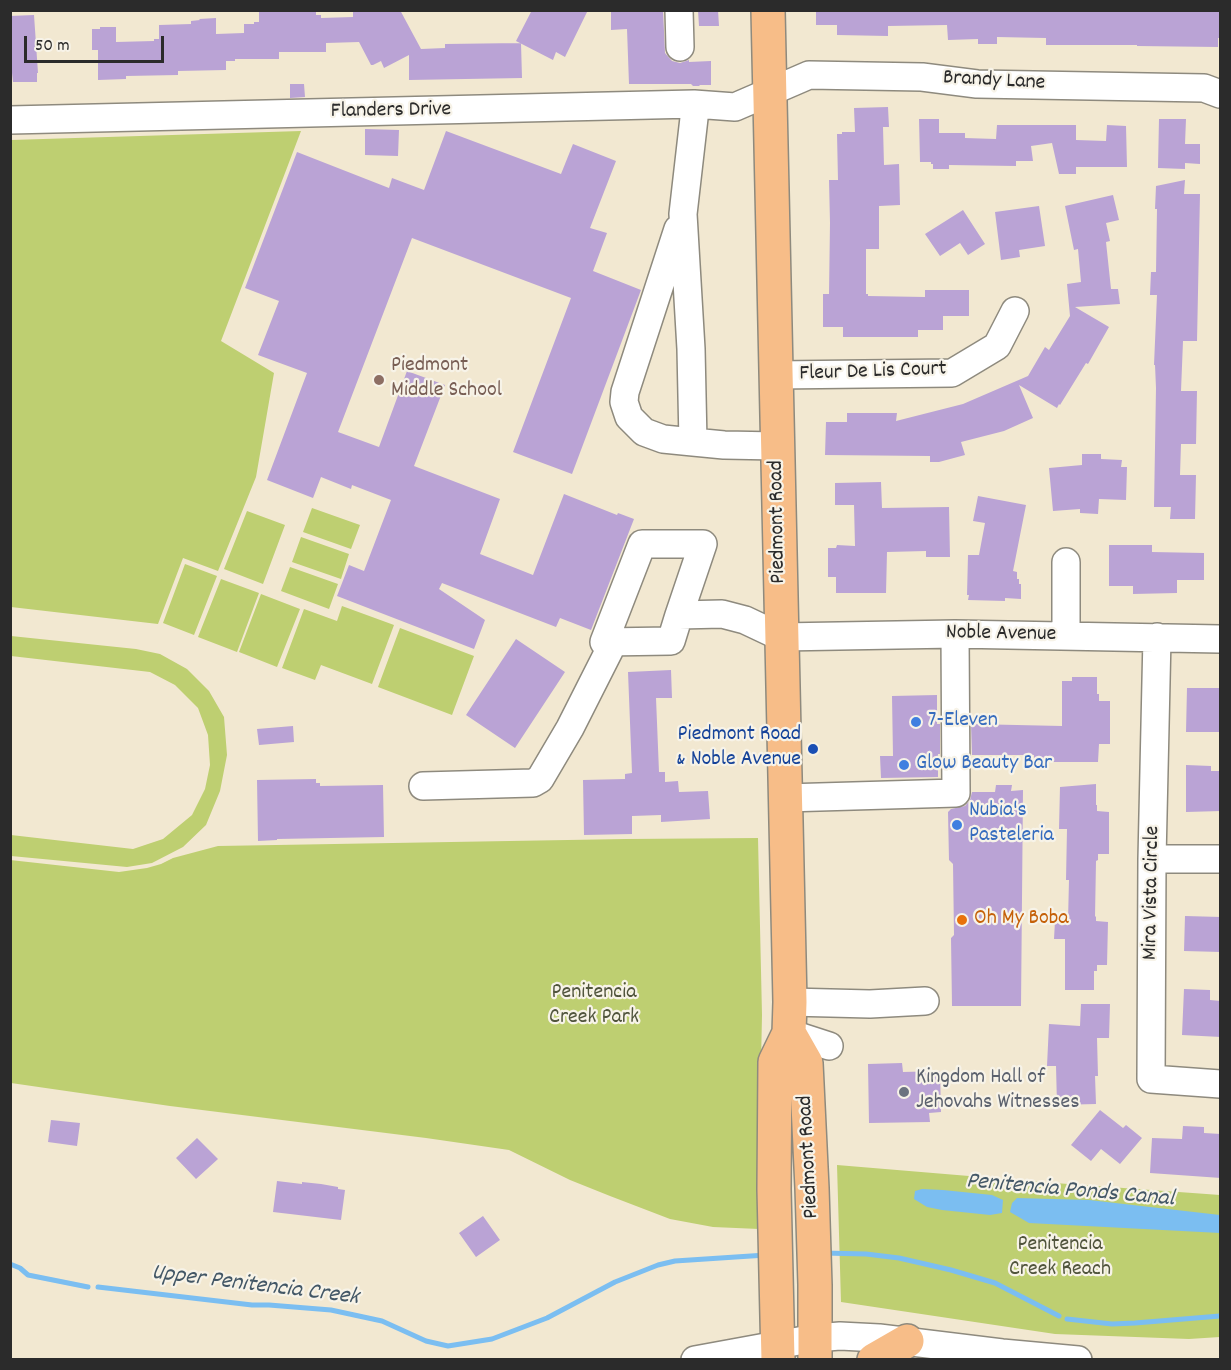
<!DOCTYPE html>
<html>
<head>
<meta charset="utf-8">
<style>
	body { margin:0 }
	#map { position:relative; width:1231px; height:1370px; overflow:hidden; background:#f2e8d1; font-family:Dekko,sans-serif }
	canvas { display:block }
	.frame { position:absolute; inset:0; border:12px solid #2b2b2b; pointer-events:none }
	.scale { position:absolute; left:24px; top:36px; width:140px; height:27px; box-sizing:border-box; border:3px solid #2b2b2b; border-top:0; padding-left:8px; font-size:18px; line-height:21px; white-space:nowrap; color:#2b2b2b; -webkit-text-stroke:4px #f7f3e8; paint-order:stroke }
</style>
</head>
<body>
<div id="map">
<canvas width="1231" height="1370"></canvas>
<div class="frame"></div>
<div class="scale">50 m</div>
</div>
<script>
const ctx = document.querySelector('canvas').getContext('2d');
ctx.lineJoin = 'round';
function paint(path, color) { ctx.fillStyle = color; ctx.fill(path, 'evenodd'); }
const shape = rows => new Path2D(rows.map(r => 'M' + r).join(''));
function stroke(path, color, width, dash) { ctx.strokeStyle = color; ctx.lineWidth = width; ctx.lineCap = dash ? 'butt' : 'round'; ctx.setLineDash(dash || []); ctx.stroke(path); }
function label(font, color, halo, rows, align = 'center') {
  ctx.font = font + ' Dekko,sans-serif'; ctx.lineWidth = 4.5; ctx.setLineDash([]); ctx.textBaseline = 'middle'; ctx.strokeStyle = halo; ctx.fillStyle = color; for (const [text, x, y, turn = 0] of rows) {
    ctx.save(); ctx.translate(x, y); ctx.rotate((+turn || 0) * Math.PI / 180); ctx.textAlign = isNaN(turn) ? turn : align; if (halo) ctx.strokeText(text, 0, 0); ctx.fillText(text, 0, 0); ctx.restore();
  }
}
const green = shape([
	[301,131,221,341,274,373,256,477,218,571,183,558,158,624,11,607,11,140],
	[312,508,360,525,351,549,303,532],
	[247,511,285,525,263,584,224,569],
	[301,537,349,554,341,579,292,562],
	[185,564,217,576,194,635,163,623],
	[290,567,338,584,329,609,281,591],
	[221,579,259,593,237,652,198,637],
	[261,594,300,609,277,667,239,652],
	[342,606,394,625,372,684,321,665,315,680,282,668,304,609,337,621],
	[400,628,474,656,452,715,378,687],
	[11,636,136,649,160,654,187,669,209,691,224,717,227,755,220,791,206,825,183,847,152,863,127,867,11,856,11,835,133,849,163,839,192,815,205,789,210,765,208,735,198,708,175,685,150,672,11,656],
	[758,838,762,1015,759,1160,759,1229,713,1227,670,1219,610,1196,570,1180,509,1150,426,1138,170,1106,11,1083,10,860,119,872,147,868,161,864,173,858,218,846,626,839],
	[837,1165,1041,1182,1220,1195,1220,1337,1189,1339,1055,1334,841,1302]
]);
const water = shape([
	[922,1189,943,1190,992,1195,1003,1200,1002,1213,990,1215,942,1210,927,1207,914,1199,915,1191],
	[1017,1198,1089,1200,1220,1215,1220,1233,1029,1223,1010,1212,1012,1203]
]);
const stream = shape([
	[823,1253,866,1254,899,1258,951,1270,995,1283,1059,1316],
	[10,1264,20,1268,28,1275,88,1287],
	[98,1287,252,1305,269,1305,331,1310,382,1321,426,1341,448,1346,492,1339,547,1318,615,1282,658,1265,675,1261,766,1255],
	[1067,1319,1112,1324,1135,1323,1220,1316]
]);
const building = shape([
	[259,10,316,10,316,15,321,15,321,18,353,17,353,10,400,10,421,49,445,48,445,44,521,43,522,78,409,80,409,55,384,68,381,61,373,65,371,65,359,42,326,43,326,52,279,52,279,59,235,59,235,61,226,61,226,70,178,71,178,75,126,76,126,79,98,80,98,50,92,50,92,29,100,29,100,27,116,27,116,42,154,41,154,39,159,39,159,25,191,24,191,21,200,20,199,19,216,18,216,34,244,33,244,24,254,24,254,22,259,22],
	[532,10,588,10,565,57,556,52,553,60,516,41],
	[611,10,663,10,665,53,672,61,680,63,689,60,689,62,711,61,711,85,700,85,699,86,693,86,691,84,629,84,627,29,611,30],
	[698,10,718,10,719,26,699,26],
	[816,10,1221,10,1221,38,1218,38,1218,47,1137,46,1137,45,1046,45,1046,38,997,37,997,44,978,44,978,39,948,40,947,25,888,26,888,36,837,35,837,25,816,25],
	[34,15,38,73,37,73,37,82,13,82,12,73,10,73,10,16],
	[290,84,304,84,305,97,290,98],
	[888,107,889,127,883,127,884,165,899,164,900,205,879,206,879,249,866,249,866,294,868,294,868,296,925,297,925,290,969,290,969,316,943,316,943,330,918,330,918,337,843,337,843,327,823,327,823,294,829,294,830,223,829,180,838,180,837,134,842,134,842,132,855,132,854,108],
	[919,119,939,119,939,133,965,133,965,138,996,139,997,125,1076,125,1076,140,1106,141,1107,125,1126,126,1127,167,1076,167,1076,174,1059,174,1052,143,1031,146,1033,161,1016,161,1016,166,949,165,949,169,933,169,933,164,931,164,931,162,920,162],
	[1159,119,1186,119,1185,144,1200,144,1200,164,1185,163,1185,169,1158,168],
	[365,129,399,130,398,156,365,155],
	[446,131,561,174,573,144,616,161,590,228,607,233,593,271,641,290,572,474,513,452,571,298,412,238,338,432,379,447,407,371,445,385,414,466,500,499,480,554,533,575,564,494,617,515,618,513,634,519,591,630,560,618,556,627,442,583,439,589,485,620,474,649,337,596,349,565,364,571,391,500,352,485,351,489,321,477,313,498,267,480,307,373,258,355,279,301,245,288,297,152,389,188,392,178,424,190],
	[1185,180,1184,194,1200,194,1197,341,1183,341,1181,391,1197,391,1196,444,1181,444,1180,475,1196,475,1195,519,1170,519,1171,507,1154,507,1156,388,1155,365,1154,365,1157,295,1150,295,1151,272,1156,272,1157,209,1155,209,1156,186],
	[1113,195,1119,220,1106,223,1110,241,1106,242,1111,289,1118,289,1120,304,1075,307,1109,327,1088,364,1086,363,1060,405,1059,404,1057,408,1019,385,1033,418,1004,431,961,442,965,455,939,462,930,462,930,456,825,455,826,422,847,422,847,413,897,413,896,421,963,404,1028,376,1045,347,1049,350,1070,316,1067,284,1081,282,1078,249,1074,250,1065,206],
	[1039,206,1045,246,1019,250,1020,257,1001,260,995,212],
	[963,210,985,244,968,255,960,243,940,256,925,234],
	[1082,454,1101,454,1101,459,1122,460,1121,467,1127,467,1126,500,1099,499,1098,514,1080,513,1080,509,1053,511,1049,468,1082,465],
	[881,482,882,508,949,507,950,557,926,557,926,551,887,552,886,593,836,593,836,577,828,577,828,548,836,548,837,545,855,546,854,505,835,505,835,483],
	[978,496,1026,505,1013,571,1017,572,1017,579,1019,579,1019,584,1021,584,1021,599,1005,598,1005,601,968,600,969,595,967,595,968,555,979,555,985,523,973,521],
	[1109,545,1152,545,1152,552,1204,553,1204,580,1177,580,1177,593,1133,594,1133,586,1109,586],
	[516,639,565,672,515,748,466,715],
	[671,670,672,698,656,698,659,772,665,772,665,782,678,781,679,792,708,791,710,819,661,822,661,815,632,816,632,834,584,835,583,780,625,779,625,774,632,773,628,672],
	[1072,677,1097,677,1097,694,1099,694,1099,701,1110,701,1110,744,1099,744,1098,762,1034,762,1034,755,972,755,971,724,1062,726,1062,681,1072,681],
	[1187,688,1221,688,1221,732,1186,732],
	[937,695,937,724,940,724,940,754,938,754,938,777,881,778,880,756,893,756,892,696],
	[293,726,294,742,259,745,257,729],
	[1186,765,1211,766,1211,771,1221,771,1221,811,1186,812],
	[316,779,316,783,320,783,320,786,383,785,384,837,277,839,277,840,258,841,257,780],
	[1096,784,1096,805,1097,805,1097,811,1109,812,1109,854,1098,854,1098,860,1096,861,1095,917,1096,916,1096,921,1108,922,1107,965,1097,965,1097,971,1094,971,1094,990,1065,990,1065,939,1054,939,1055,921,1068,921,1069,880,1066,880,1067,829,1059,829,1060,787],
	[996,785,1012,785,1011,791,1023,790,1021,1006,952,1006,951,938,954,935,953,864,949,860,948,812,951,809,965,806,970,800,972,792,995,792],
	[1185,916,1221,917,1221,952,1184,951],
	[1184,989,1210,990,1210,1000,1221,1001,1221,1037,1182,1035],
	[1081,1004,1110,1004,1109,1038,1097,1038,1098,1076,1095,1076,1096,1104,1057,1105,1056,1066,1047,1066,1049,1024,1080,1026],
	[902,1063,903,1072,940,1071,941,1112,929,1113,930,1122,869,1123,868,1064],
	[1100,1110,1123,1128,1126,1125,1142,1138,1120,1164,1101,1149,1091,1161,1071,1145],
	[51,1120,80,1123,77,1146,48,1142],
	[1183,1126,1204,1127,1204,1133,1221,1134,1221,1178,1150,1173,1152,1138,1182,1139],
	[197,1138,218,1159,196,1179,176,1158],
	[277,1181,302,1184,302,1182,321,1184,338,1187,338,1189,345,1190,341,1220,273,1212],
	[483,1216,500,1240,476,1257,459,1233]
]);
const minor = shape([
	[679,10,680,47],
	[694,104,694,118,683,214,691,349,693,442,724,445,777,446],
	[10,120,694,104,735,107,809,75,922,77,977,84,1204,88,1220,94],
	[678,229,625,392,624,402,629,417,644,432,663,439,693,442],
	[776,375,952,373,997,346,1015,311],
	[679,615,671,641,604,642,642,544,703,544,679,615,722,614,745,620,781,637,955,634,1220,639],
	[1066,636,1066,562],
	[1157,637,1152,859,1151,1079,1220,1084],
	[423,786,533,783,540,779,570,728,614,641],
	[785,798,956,793,955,634],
	[1152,859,1220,859],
	[790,1002,870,1004,925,1001],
	[789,1033,829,1046],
	[695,1360,815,1338,840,1336,879,1338,1002,1353,1078,1360]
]);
const major = shape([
	[768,10,790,1002,789,1033,775,1062,774,1189,778,1360],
	[789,1033,806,1063,812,1188,815,1285,815,1360],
	[874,1360,907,1341]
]);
const markers = [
	[379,380,6,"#8d6e63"],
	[916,722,6,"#3f7fe0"],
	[813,749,6,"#1a4fb4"],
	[904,765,6,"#3f7fe0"],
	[957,825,6,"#3f7fe0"],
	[962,920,6,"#e8710a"],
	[904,1092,6,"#6b7280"]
];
const streetNames = [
	["Brandy Lane",994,82,3],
	["Flanders Drive",391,112,-1],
	["Fleur De Lis Court",873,373,-2],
	["Piedmont Road",779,522,-91],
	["Noble Avenue",1001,635,1],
	["Mira Vista Circle",1153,893,-89],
	["Piedmont Road",810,1157,-93]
];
const educationNames = [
	["Piedmont",391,367],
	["Middle School",391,392]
];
const shopNames = [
	["7-Eleven",928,722],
	["Glow Beauty Bar",916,765],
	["Nubia's",969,812],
	["Pasteleria",969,837]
];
const transitNames = [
	["Piedmont Road",801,736],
	["& Noble Avenue",801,761]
];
const foodNames = [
	["Oh My Boba",974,920]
];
const parkNames = [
	["Penitencia",594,994],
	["Creek Park",594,1019],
	["Penitencia",1060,1246],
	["Creek Reach",1060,1271]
];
const worshipNames = [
	["Kingdom Hall of",916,1079],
	["Jehovahs Witnesses",916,1104]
];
const waterNames = [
	["Penitencia Ponds Canal",1070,1192,5],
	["Upper Penitencia Creek",255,1287,7]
];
paint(green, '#becf71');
paint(water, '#7bbef1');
stroke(stream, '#7bbef1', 5);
paint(building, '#baa3d5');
stroke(minor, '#8e8a7e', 30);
stroke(major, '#8e8a7e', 36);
stroke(minor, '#fff', 27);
stroke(major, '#f7bd88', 33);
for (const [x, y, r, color] of markers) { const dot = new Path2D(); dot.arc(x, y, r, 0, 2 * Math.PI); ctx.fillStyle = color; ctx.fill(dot); stroke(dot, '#f7f3e8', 2); }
label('22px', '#2b2b2b', '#f7f3e8', streetNames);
label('22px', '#785e54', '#f7f3e8', educationNames, 'left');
label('22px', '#366cbe', '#f7f3e8', shopNames, 'left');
label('22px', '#164399', '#f7f3e8', transitNames, 'right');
label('22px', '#c56008', '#f7f3e8', foodNames, 'left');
label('22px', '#50543c', '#f7f3e8', parkNames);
label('22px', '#5b616d', '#f7f3e8', worshipNames, 'left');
label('italic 24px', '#435766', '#f7f3e8', waterNames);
</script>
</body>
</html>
